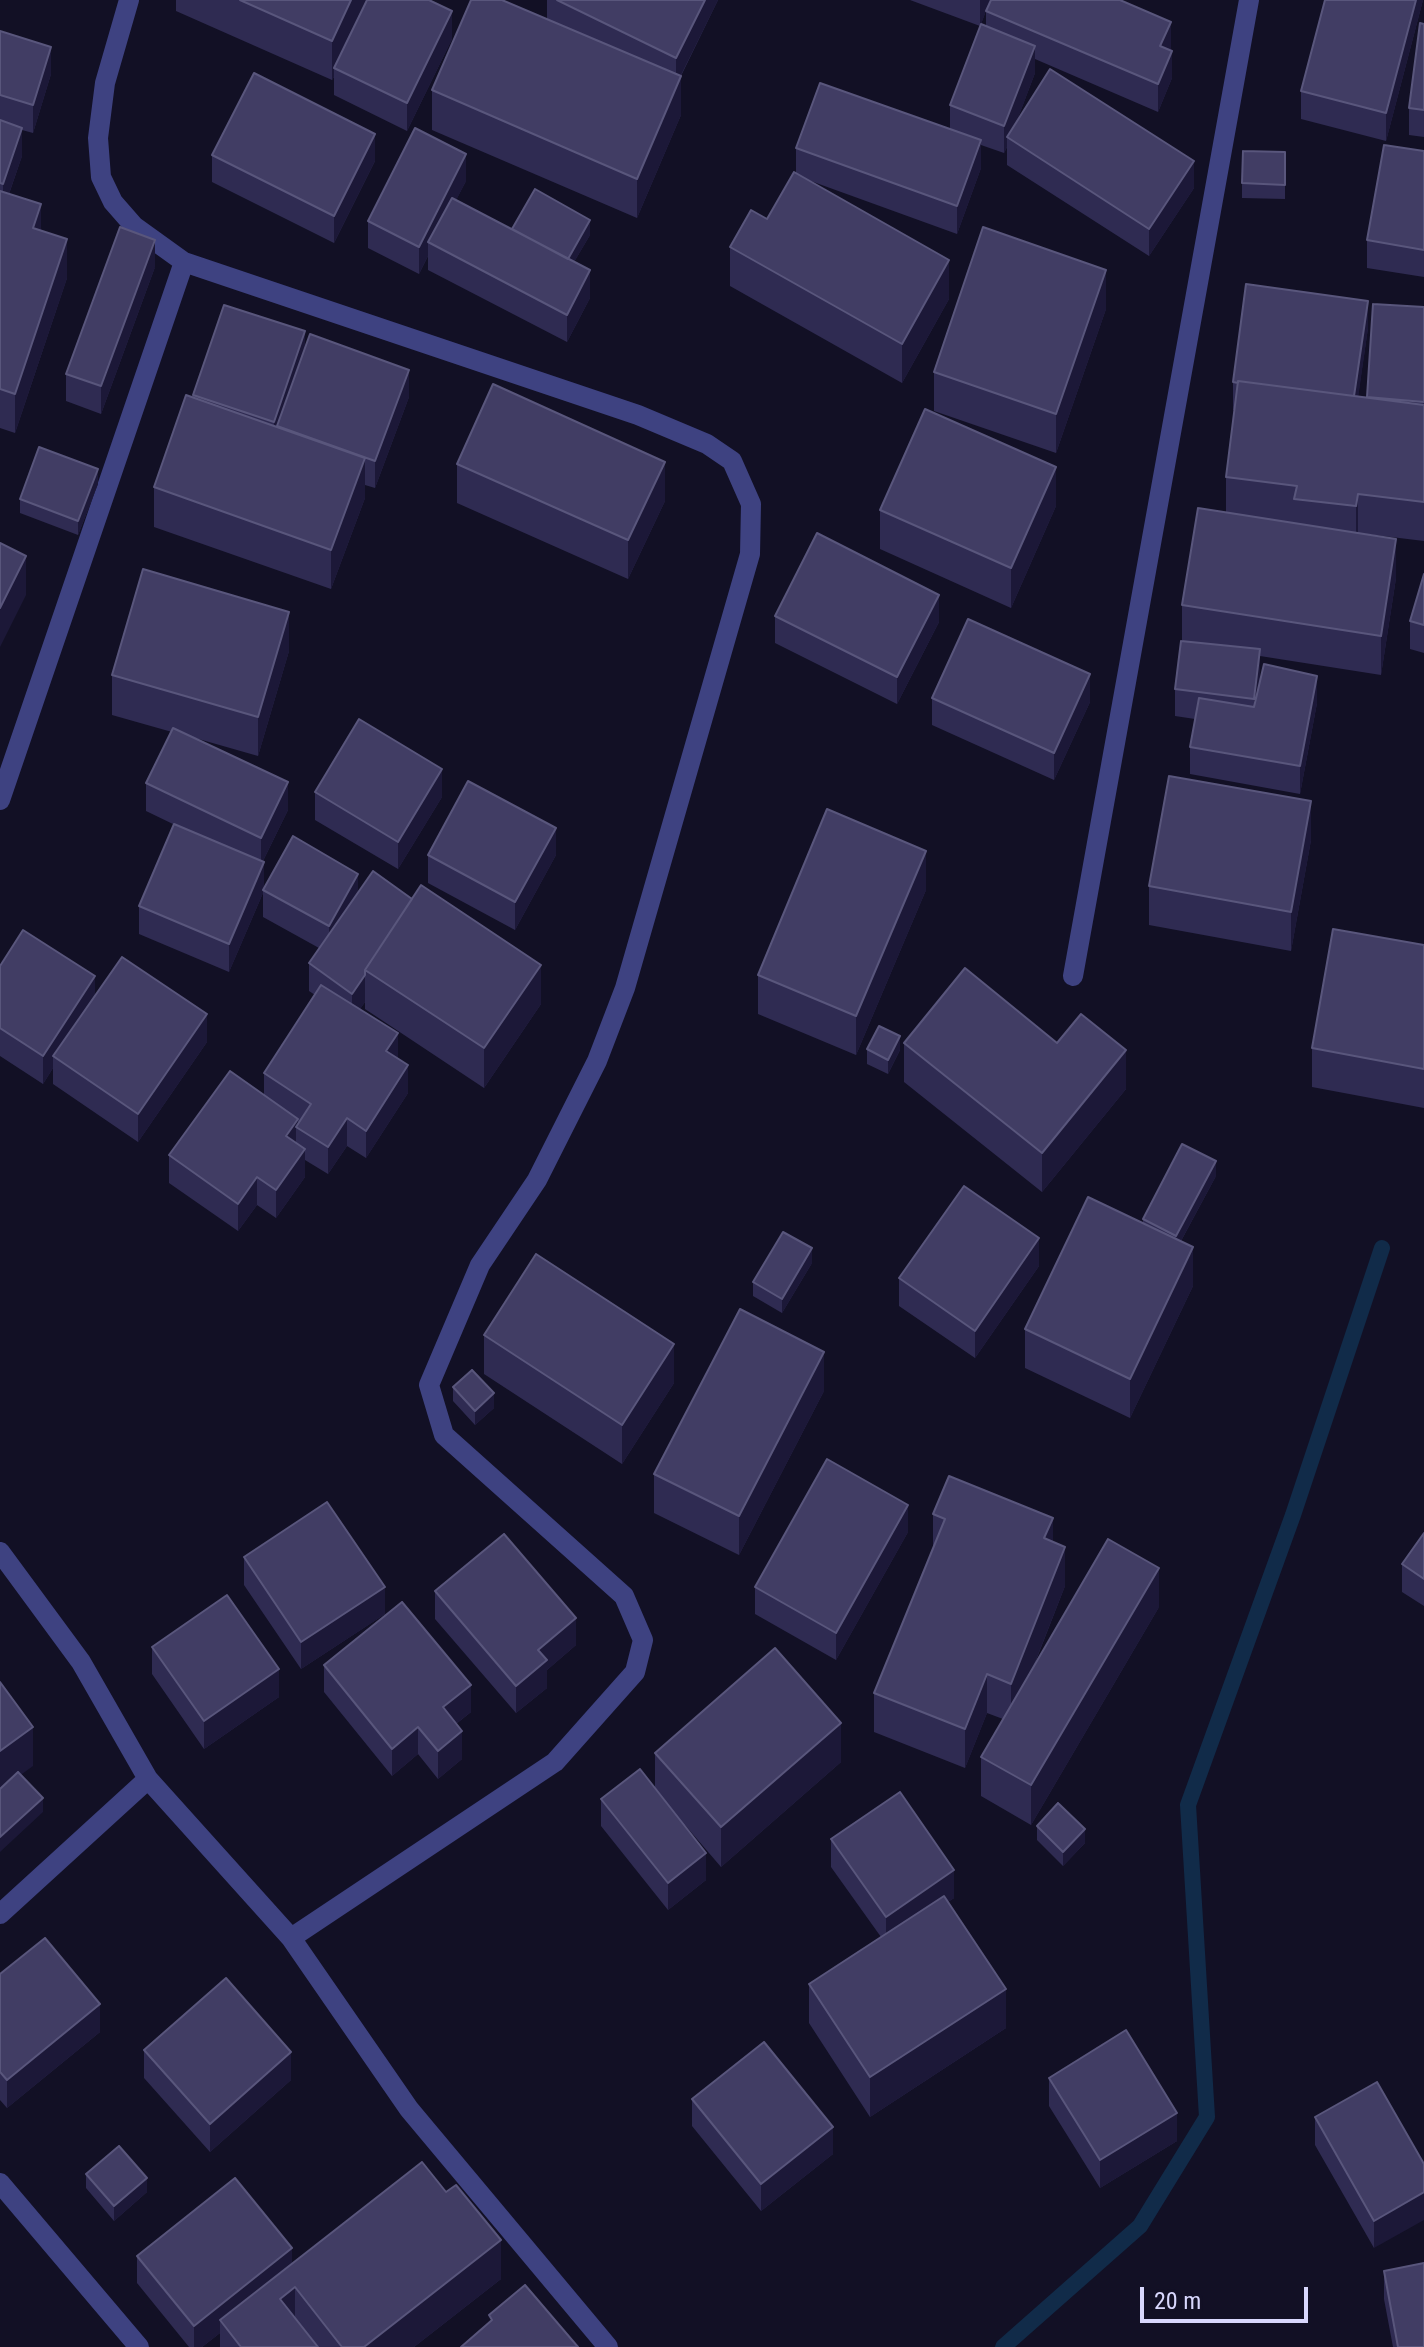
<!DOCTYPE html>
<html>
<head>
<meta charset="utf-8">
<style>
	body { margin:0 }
	#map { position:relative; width:1424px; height:2347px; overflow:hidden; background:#121025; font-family:"Roboto Condensed",sans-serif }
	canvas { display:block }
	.scale { position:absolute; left:1140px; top:2287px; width:168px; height:36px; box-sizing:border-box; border:4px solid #d8d7fd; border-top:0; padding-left:10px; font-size:24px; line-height:28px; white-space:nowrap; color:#d8d7fd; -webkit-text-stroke:6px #121025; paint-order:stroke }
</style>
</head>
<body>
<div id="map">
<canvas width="1424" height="2347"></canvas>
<div class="scale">20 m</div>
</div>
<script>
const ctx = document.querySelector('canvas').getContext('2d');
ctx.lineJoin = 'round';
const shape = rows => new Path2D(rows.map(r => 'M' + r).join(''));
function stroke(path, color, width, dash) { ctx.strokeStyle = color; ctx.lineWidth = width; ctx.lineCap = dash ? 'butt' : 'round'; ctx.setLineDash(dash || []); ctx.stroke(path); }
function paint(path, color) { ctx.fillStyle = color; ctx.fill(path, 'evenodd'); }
const stream = shape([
	[1003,2347,1140,2226,1207,2117,1188,1805,1293,1515,1382,1248]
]);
const street = shape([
	[129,0,105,83,98,138,101,177,113,202,134,226,184,262,638,415,707,444,732,461,751,504,750,554,625,988,597,1061,537,1180,480,1265,429,1385,444,1435,624,1596,643,1640,635,1672,555,1762,291,1938],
	[0,800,184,262],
	[1073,976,1249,0],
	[0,1552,81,1662,148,1779,291,1938,409,2109,608,2347],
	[0,1914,148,1779],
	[0,2183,139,2347]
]);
const wall = shape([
	[176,0,366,0,366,3,452,39,407,131,334,95,334,77,332,80,176,11],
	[547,0,718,0,681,76,681,115,637,218,432,130,432,90,547,19],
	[910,0,990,0,981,24,986,26,986,11,1171,50,1172,78,1158,112,1035,59,1035,73,1016,123,1194,188,1149,256,1007,165,1007,147,1004,153,981,145,981,168,957,234,808,180,949,299,902,383,730,286,730,247,767,219,796,173,796,148,950,129,950,105,980,26],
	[1325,0,1423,0,1386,141,1301,119,1301,91],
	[1424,24,1424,137,1409,135,1409,108],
	[0,31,51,74,33,133,22,130,22,156,9,194,41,230,67,278,15,433,0,428],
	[1424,151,1424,277,1367,268,1367,240],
	[1285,152,1285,199,1242,198,1242,183],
	[212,155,375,161,334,243,212,182],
	[466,181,456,200,512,230,590,235,574,262,590,298,567,342,428,270,428,256,419,274,368,248,368,221],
	[155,267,101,414,66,401,66,374],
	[1424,307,1424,541,1358,533,1396,578,1381,675,1260,656,1260,677,1317,703,1300,794,1190,774,1190,747,1195,719,1175,716,1175,689,1182,641,1182,605,1226,513,1226,477,1234,410,1233,410,1233,382,1368,328,1358,396,1367,397],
	[1106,309,1056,453,934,411,934,372],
	[305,350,409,397,375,488,365,485,365,498,331,589,154,527,154,487,193,395],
	[457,464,665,501,628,579,457,503],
	[98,484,78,535,20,513,20,499],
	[1056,506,1011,608,880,549,880,510],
	[1424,574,1424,653,1410,649,1410,621],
	[775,616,939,622,897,704,775,643],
	[289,651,258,756,195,738,288,810,263,861,264,887,358,892,541,1004,484,1088,365,1009,365,1002,360,1009,398,1059,408,1093,366,1158,347,1146,328,1174,305,1160,305,1177,276,1218,257,1205,238,1231,169,1183,169,1155,264,1096,264,1073,315,995,309,991,309,963,319,948,263,917,263,893,229,972,139,934,139,906,175,825,146,811,146,783,172,732,112,715,112,675],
	[932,698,1090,702,1054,780,932,725],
	[315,792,442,797,398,869,315,820],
	[1311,840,1291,951,1149,925,1149,886],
	[428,855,556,855,515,930,428,883],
	[926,890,856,1055,758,1014,758,975],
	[1424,945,1424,1108,1312,1087,1312,1048],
	[0,966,95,996,207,1042,138,1142,53,1084,53,1068,43,1084,0,1056],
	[904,1043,1126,1089,1042,1192,904,1082],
	[867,1049,900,1050,888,1074,867,1064],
	[1216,1176,1181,1241,1193,1286,1130,1418,1025,1368,1025,1329,1143,1223,1143,1219],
	[812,1263,782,1313,753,1296,753,1282],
	[1039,1266,975,1358,899,1306,899,1278],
	[484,1335,674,1383,622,1464,484,1374],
	[453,1387,494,1408,475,1425,453,1401],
	[824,1391,739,1555,654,1513,654,1474],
	[933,1514,1053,1542,1065,1586,1033,1668,1159,1607,1031,1825,981,1796,981,1757,1003,1719,987,1713,965,1768,874,1732,874,1693,933,1548],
	[908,1532,836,1660,755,1614,755,1587],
	[1424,1533,1424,1606,1402,1592,1402,1564],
	[244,1557,385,1614,301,1669,244,1585],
	[435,1591,576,1645,547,1670,547,1688,516,1713,435,1619],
	[152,1647,279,1697,204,1749,152,1674],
	[324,1665,471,1712,456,1724,462,1759,438,1779,418,1754,392,1776,324,1692],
	[655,1753,841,1762,721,1867,685,1825,706,1880,668,1910,601,1826,601,1799,655,1788],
	[1037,1826,1085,1843,1063,1866,1037,1840],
	[831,1839,954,1898,948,1902,1006,2028,870,2117,809,2023,809,1984,881,1937,831,1867],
	[0,1974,100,2032,7,2108,0,2100],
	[144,2050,291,2080,210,2152,144,2078],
	[1049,2078,1177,2141,1100,2188,1049,2106],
	[1377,2082,1374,2248,1315,2145,1315,2117],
	[692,2099,833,2154,761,2211,692,2126],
	[86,2174,147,2192,114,2221,86,2188],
	[137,2256,292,2264,501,2279,414,2347,220,2347,220,2333,202,2347,189,2347,137,2283],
	[1384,2271,1424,2347,1393,2347,1384,2299]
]);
const shadedWall = shape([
	[351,0,366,0,366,7,334,68,334,77,332,80,332,41],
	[705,0,718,0,676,85,676,58],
	[980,0,990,0,980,27],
	[1416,0,1423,0,1386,141,1386,113],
	[452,11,452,39,407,131,407,103],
	[1171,22,1171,49,1160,73,1160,46],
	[1035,46,1035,73,1010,139,1007,137,1007,147,1004,153,1004,126],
	[51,47,51,74,33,133,33,105],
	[1172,51,1172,78,1158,112,1158,84],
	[681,76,681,115,637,218,637,179],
	[22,128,22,156,3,211,3,184],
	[375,134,375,161,334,243,334,216],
	[981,140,981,168,957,234,957,206],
	[466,154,466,181,433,245,428,242,428,256,419,274,419,247],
	[1194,161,1194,188,1149,256,1149,229],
	[41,204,41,244,33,228],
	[590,220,590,235,567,274,567,260],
	[67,239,67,278,15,433,15,394],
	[155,240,155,267,101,414,101,386],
	[949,260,949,299,902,383,902,344],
	[590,270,590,298,567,342,567,315],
	[1106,270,1106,309,1056,453,1056,414],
	[1368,301,1368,328,1354,427,1354,399],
	[305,331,305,359,277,426,277,441,274,450,274,422],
	[409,370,409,397,375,488,375,461],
	[365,458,365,498,331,589,331,550],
	[665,462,665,501,628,579,628,540],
	[1056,467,1056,506,1011,608,1011,568],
	[98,469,98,484,78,535,78,521],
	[1358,494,1358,533,1356,546,1356,506],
	[1396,539,1396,578,1381,675,1381,636],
	[26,556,26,595,0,647,0,608],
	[939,595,939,622,897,704,897,677],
	[289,612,289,651,258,756,258,717],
	[1260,649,1260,677,1254,726,1254,699],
	[1090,674,1090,702,1054,780,1054,753],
	[1317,676,1317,703,1300,794,1300,766],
	[442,769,442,797,398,869,398,842],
	[288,782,288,810,261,865,261,838],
	[1311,801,1311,840,1291,951,1291,912],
	[556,828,556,855,515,930,515,902],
	[926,851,926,890,856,1055,856,1016],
	[264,862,264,889,263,890,263,893,229,972,229,944],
	[358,874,358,901,329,954,329,926],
	[541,965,541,1004,484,1088,484,1048],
	[365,975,365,1002,352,1021,352,994],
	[95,976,95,1004,53,1056,53,1068,43,1084,43,1056],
	[207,1014,207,1042,138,1142,138,1114],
	[398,1033,398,1061,386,1051],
	[900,1036,900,1050,888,1074,888,1060],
	[1126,1050,1126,1089,1042,1192,1042,1153],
	[408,1065,408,1093,366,1158,366,1131],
	[347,1118,347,1146,328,1174,328,1147],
	[298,1119,298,1128,296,1127,296,1150,286,1136],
	[305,1149,305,1177,276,1218,276,1190],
	[1216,1161,1216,1176,1176,1250,1176,1236],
	[257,1177,257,1205,238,1231,238,1204],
	[1039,1238,1039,1266,975,1358,975,1331],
	[1193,1247,1193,1286,1130,1418,1130,1379],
	[812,1248,812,1263,782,1313,782,1299],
	[674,1344,674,1383,622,1464,622,1425],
	[824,1352,824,1391,739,1555,739,1516],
	[494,1393,494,1408,475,1425,475,1411],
	[908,1505,908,1532,836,1660,836,1633],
	[1053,1518,1053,1557,1044,1538],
	[1065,1547,1065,1586,1011,1723,1011,1684],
	[1159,1568,1159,1607,1031,1825,1031,1785],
	[385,1587,385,1614,301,1669,301,1642],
	[576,1618,576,1645,547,1670,547,1688,516,1713,516,1686,538,1650],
	[279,1669,279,1697,204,1749,204,1721],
	[987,1674,987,1713,965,1768,965,1729],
	[471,1685,471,1712,443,1734,443,1707],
	[841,1723,841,1762,721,1867,721,1827],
	[33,1727,33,1766,0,1790,0,1751],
	[418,1727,418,1754,392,1776,392,1749],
	[462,1731,462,1759,438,1779,438,1751],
	[43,1798,43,1812,0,1852,0,1837],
	[1085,1829,1085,1843,1063,1866,1063,1852],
	[706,1853,706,1880,668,1910,668,1883],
	[954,1870,954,1898,886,1945,886,1917],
	[1006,1989,1006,2028,870,2117,870,2077],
	[100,2004,100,2032,7,2108,7,2080],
	[291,2052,291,2080,210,2152,210,2124],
	[1177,2113,1177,2141,1100,2188,1100,2160],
	[833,2127,833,2154,761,2211,761,2184],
	[147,2178,147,2192,114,2221,114,2206],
	[1424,2192,1424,2220,1374,2248,1374,2221],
	[501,2240,501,2279,414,2347,364,2347],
	[292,2248,292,2276,220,2320,220,2333,202,2347,194,2347,194,2326],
	[295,2287,295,2326,280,2299]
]);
const building = shape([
	[240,0,351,0,332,41,240,0],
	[367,0,429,0,452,11,407,103,334,68,367,0],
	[471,0,502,0,681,76,637,179,432,90,471,0],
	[557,0,705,0,676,58,557,0],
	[991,0,1120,0,1171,22,1160,46,1172,51,1158,84,986,11,991,0],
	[1325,0,1416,0,1386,113,1301,91,1325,0],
	[1420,23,1424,24,1424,110,1409,108,1420,23],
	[981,24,1035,46,1004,126,950,105,981,24],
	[0,31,51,47,33,105,0,95,0,31],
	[1050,69,1194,161,1149,229,1007,137,1050,69],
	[254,73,375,134,334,216,212,155,254,73],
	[820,83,981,140,957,206,796,148,820,83],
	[0,120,22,128,3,184,0,183,0,120],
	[415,128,466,154,419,247,368,221,415,128],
	[1384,145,1424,151,1424,250,1367,240,1384,145],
	[1243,151,1285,152,1285,185,1242,183,1243,151],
	[794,172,949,260,902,344,730,247,751,210,767,219,794,172],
	[535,189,590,220,568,259,512,229,535,189],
	[0,191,41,204,33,228,67,239,15,394,0,389,0,191],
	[452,198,590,270,567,315,428,242,452,198],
	[120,227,155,240,101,386,66,374,120,227],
	[983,227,1106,270,1056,414,934,372,983,227],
	[1246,284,1368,301,1354,396,1238,381,1238,383,1233,382,1246,284],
	[1373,304,1424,307,1424,402,1367,397,1373,304],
	[224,305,305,331,274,422,193,395,224,305],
	[310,334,409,370,375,461,277,426,310,334],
	[1238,381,1424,405,1424,502,1358,494,1356,506,1294,499,1297,486,1226,477,1238,381],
	[493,384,665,462,628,540,457,464,493,384],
	[186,395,365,458,331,550,154,487,186,395],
	[925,409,1056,467,1011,568,880,510,925,409],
	[39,447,98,469,78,521,20,499,39,447],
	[1198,508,1396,539,1381,636,1182,605,1198,508],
	[817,533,939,595,897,677,775,616,817,533],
	[0,543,26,556,0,608,0,543],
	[143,569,289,612,258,717,112,675,143,569],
	[1424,574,1424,625,1410,621,1424,574],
	[968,619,1090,674,1054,753,932,698,968,619],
	[1181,641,1260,649,1254,699,1175,689,1181,641],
	[1264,664,1317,676,1300,766,1190,747,1199,698,1254,707,1264,664],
	[359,719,442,769,398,842,315,792,359,719],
	[173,728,288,782,261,838,146,783,173,728],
	[1169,776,1311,801,1291,912,1149,886,1169,776],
	[468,781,556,828,515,902,428,855,468,781],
	[827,809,926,851,856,1016,758,975,827,809],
	[174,824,264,862,229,944,139,906,174,824],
	[293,836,358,874,329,926,263,890,293,836],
	[373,871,412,899,365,970,365,975,352,994,309,963,373,871],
	[421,885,541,965,484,1048,365,970,421,885],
	[1333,929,1424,945,1424,1069,1312,1048,1333,929],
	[23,930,95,976,43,1056,0,1028,0,966,23,930],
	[122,957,207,1014,138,1114,53,1056,122,957],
	[965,968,1057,1043,1081,1014,1126,1050,1042,1153,904,1043,965,968],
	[321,985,398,1033,386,1051,408,1065,366,1131,347,1118,328,1147,296,1127,311,1104,264,1073,321,985],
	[879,1026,900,1036,888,1060,867,1049,879,1026],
	[230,1071,298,1119,286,1136,305,1149,276,1190,257,1177,238,1204,169,1155,230,1071],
	[1182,1144,1216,1161,1176,1236,1143,1219,1182,1144],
	[964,1186,1039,1238,975,1331,899,1278,964,1186],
	[1088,1197,1193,1247,1130,1379,1025,1329,1088,1197],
	[783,1232,812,1248,782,1299,753,1282,783,1232],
	[536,1254,674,1344,622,1425,484,1335,536,1254],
	[740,1309,824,1352,739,1516,654,1474,740,1309],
	[472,1370,494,1393,475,1411,453,1387,472,1370],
	[827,1459,908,1505,836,1633,755,1587,827,1459],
	[949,1476,1053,1518,1044,1538,1065,1547,1011,1684,987,1674,965,1729,874,1693,945,1519,933,1514,949,1476],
	[327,1502,385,1587,301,1642,244,1557,327,1502],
	[1424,1533,1424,1579,1402,1564,1424,1533],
	[504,1534,576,1618,538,1650,547,1660,516,1686,435,1591,504,1534],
	[1108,1539,1159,1568,1031,1785,981,1757,1108,1539],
	[227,1595,279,1669,204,1721,152,1647,227,1595],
	[402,1602,471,1685,443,1707,462,1731,438,1751,418,1727,392,1749,324,1665,402,1602],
	[775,1648,841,1723,721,1827,655,1753,775,1648],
	[0,1682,33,1727,0,1751,0,1682],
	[640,1769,706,1853,668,1883,601,1799,640,1769],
	[18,1772,43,1798,0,1837,0,1789,18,1772],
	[900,1792,954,1870,886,1917,831,1839,900,1792],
	[1058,1803,1085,1829,1063,1852,1037,1826,1058,1803],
	[944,1896,1006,1989,870,2077,809,1984,944,1896],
	[45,1938,100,2004,7,2080,0,2072,0,1974,45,1938],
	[226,1978,291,2052,210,2124,144,2050,226,1978],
	[1126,2030,1177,2113,1100,2160,1049,2078,1126,2030],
	[764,2042,833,2127,761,2184,692,2099,764,2042],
	[1377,2082,1424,2164,1424,2192,1374,2221,1315,2117,1377,2082],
	[119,2146,147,2178,114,2206,86,2174,119,2146],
	[422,2162,446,2192,456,2185,501,2240,364,2347,342,2347,295,2287,280,2299,318,2347,241,2347,220,2320,422,2162],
	[235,2178,292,2248,194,2326,137,2256,235,2178],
	[1424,2263,1424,2347,1398,2347,1384,2271,1424,2263],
	[525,2285,578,2347,461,2347,492,2320,489,2315,525,2285]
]);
stroke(stream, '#112b49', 16);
stroke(street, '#3e4281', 20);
paint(wall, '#2f2b52');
paint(shadedWall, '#1c1838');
paint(building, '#413d64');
stroke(building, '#59567c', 2);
</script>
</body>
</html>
